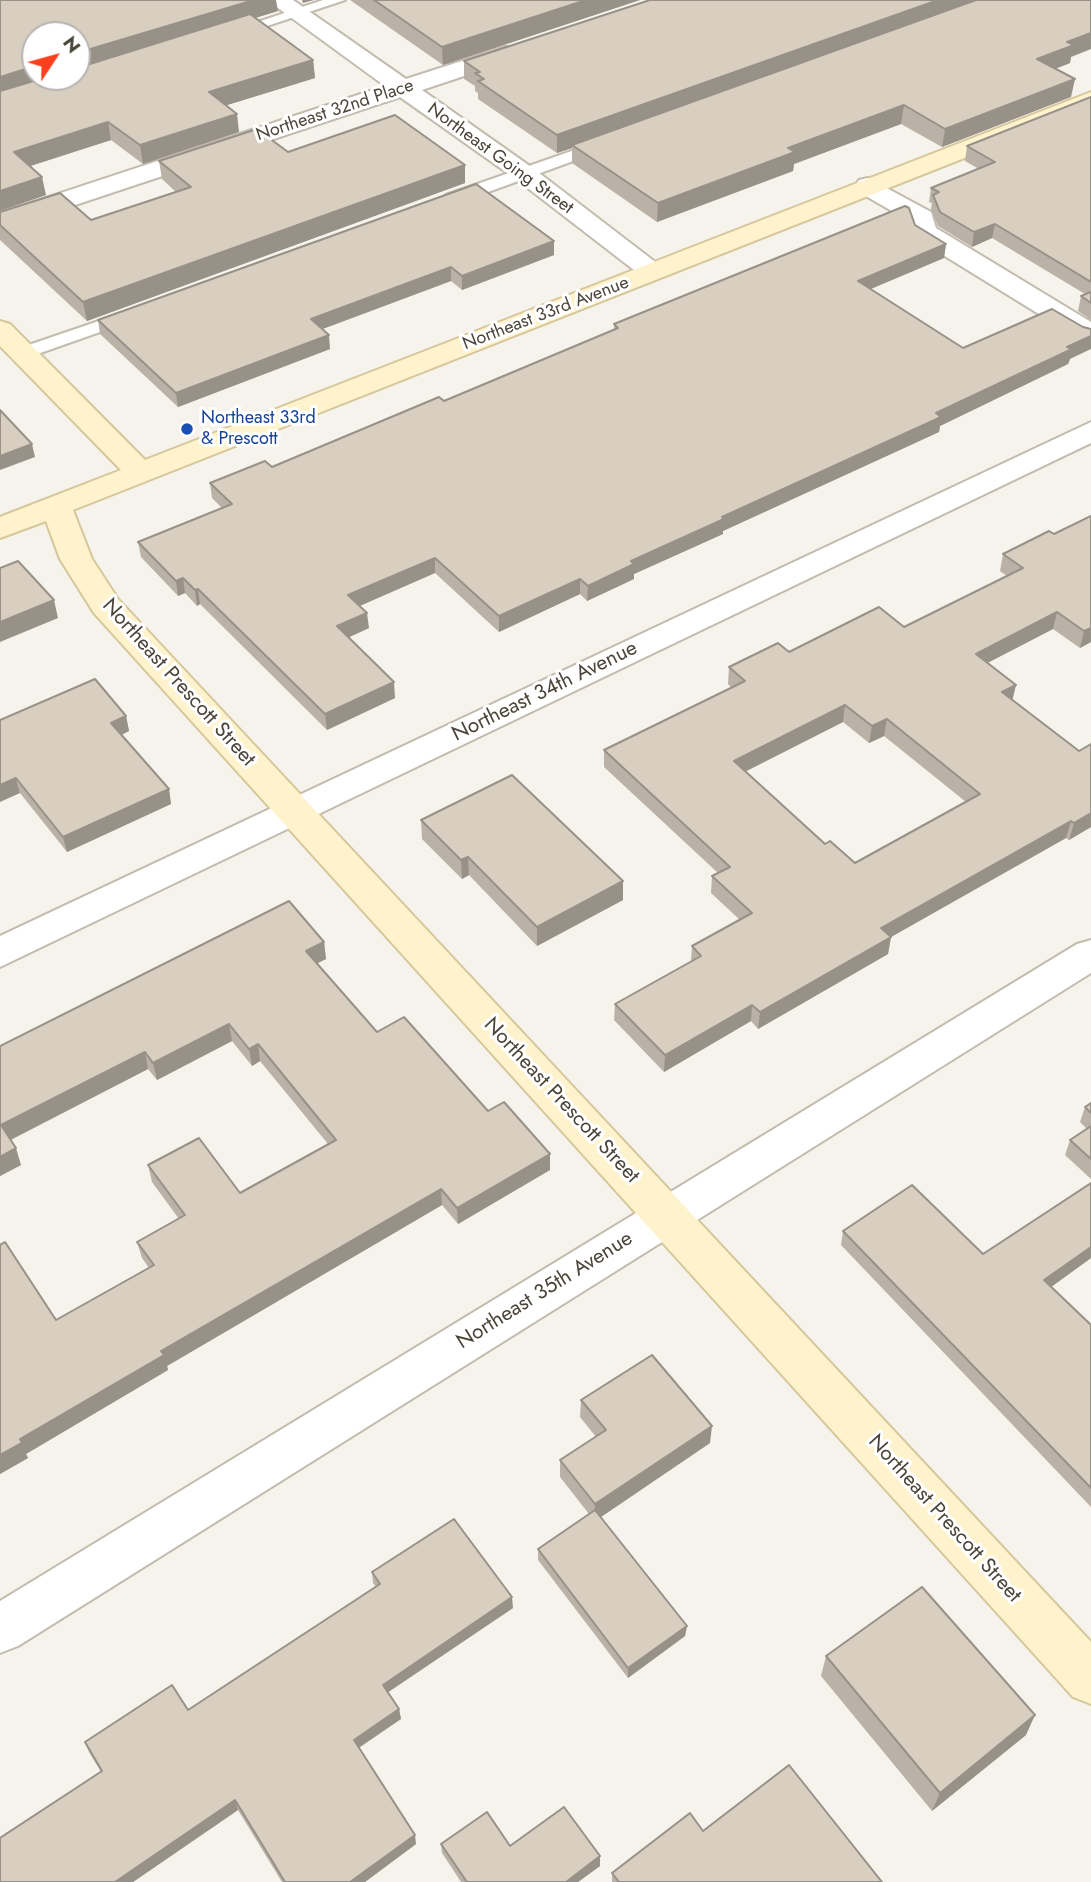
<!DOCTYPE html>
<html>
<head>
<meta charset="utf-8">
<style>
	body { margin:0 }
	#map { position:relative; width:1091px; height:1882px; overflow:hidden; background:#f6f3ec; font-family:Jost,sans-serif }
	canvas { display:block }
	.north { position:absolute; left:21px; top:21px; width:70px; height:70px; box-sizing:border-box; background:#fff; border:2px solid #b7b4b0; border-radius:50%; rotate:54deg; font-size:19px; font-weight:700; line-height:28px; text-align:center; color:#4b4439 }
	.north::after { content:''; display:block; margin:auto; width:24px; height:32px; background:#fc3f1d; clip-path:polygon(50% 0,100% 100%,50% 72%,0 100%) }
</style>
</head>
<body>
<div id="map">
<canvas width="1091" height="1882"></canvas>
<div class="north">N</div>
</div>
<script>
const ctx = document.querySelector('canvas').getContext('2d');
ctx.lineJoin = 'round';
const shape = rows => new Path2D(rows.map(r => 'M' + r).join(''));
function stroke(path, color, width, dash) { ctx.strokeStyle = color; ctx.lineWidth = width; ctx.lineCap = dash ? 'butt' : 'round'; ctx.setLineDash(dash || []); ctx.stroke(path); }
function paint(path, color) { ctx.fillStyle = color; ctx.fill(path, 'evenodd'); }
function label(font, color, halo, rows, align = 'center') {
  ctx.font = font + ' Jost,sans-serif'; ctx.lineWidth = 6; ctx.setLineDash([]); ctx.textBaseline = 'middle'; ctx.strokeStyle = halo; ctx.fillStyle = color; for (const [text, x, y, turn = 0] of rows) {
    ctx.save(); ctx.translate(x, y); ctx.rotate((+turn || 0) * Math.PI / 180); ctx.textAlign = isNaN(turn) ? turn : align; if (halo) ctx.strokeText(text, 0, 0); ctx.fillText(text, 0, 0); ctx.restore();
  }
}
const lane = shape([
	[323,0,345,0,237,36,227,36,225,33,323,0],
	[603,140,611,145,609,148,458,203,452,204,444,199,446,195,603,140],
	[128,311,137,316,134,320,29,357,17,357,14,353,17,349,128,311]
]);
const street = shape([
	[267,0,293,0,406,79,505,47,521,47,525,52,521,57,422,90,534,169,667,271,663,277,643,277,516,179,400,97,0,230,0,213,385,86,267,0],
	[868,178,931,212,936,228,1091,322,1091,343,1081,340,914,237,909,221,859,192,855,186,859,180,868,178],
	[1091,422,1091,443,0,967,0,936,1091,422],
	[1091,940,1091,973,18,1646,0,1653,0,1601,1077,944,1091,940]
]);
const secondary = shape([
	[1091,92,1091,108,73,510,92,559,118,599,1091,1642,1091,1704,1073,1697,94,613,60,559,46,521,0,538,0,517,121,470,0,346,0,321,10,324,145,460,1091,92]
]);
const wall = shape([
	[0,0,278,11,255,18,313,60,315,78,227,105,239,132,143,164,111,140,30,166,46,195,0,211],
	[350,0,640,0,443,65],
	[1071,57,1070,63,1055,69,1071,97,942,147,901,124,794,164,793,171,657,222,572,163,572,148,557,153,478,99,478,93,475,91,475,86,464,79,464,61],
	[1091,97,1091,320,1078,311,1081,296,1085,294,992,238,972,247,938,226,931,209,932,203,929,202,931,188,979,169,965,161,967,146],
	[288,152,465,183,87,321,0,240,0,212,91,220,176,192,162,179,159,161],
	[915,225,946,244,944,258,871,289,963,348,1070,359,1068,364,940,426,939,432,723,531,723,534,634,574,634,579,587,601,580,594,499,632,435,573,360,606,369,628,348,637,395,698,327,730,200,604,197,606,185,593,178,596,141,557,138,542,222,508,212,498,210,483,272,467,444,401,614,330,614,324],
	[554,241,554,255,462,290,451,281,322,329,330,349,178,407,100,334,98,320],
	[1049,531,1091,642,1080,648,1053,629,987,663,1012,700,1091,827,1069,840,1066,838,891,937,888,954,758,1029,751,1021,664,1072,614,1020,615,1004,691,961,692,946,740,920,711,893,712,876,718,873,604,767,604,750,732,688,728,684,729,667,789,652,904,627,1007,576,1000,571,1003,554],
	[843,722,869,743,884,736,966,802,855,863,825,844,745,772],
	[126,716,129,731,122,735,169,789,171,804,67,852,20,793,0,720],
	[421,820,623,881,623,900,537,946,469,875,462,879,422,839],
	[324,942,326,959,317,963,377,1032,488,1111,550,1170,458,1224,442,1205,167,1366,168,1370,26,1454,28,1458,0,1474,0,1245,56,1320,149,1268,142,1258,137,1242,179,1219,152,1182,148,1165,240,1193,328,1144,260,1061,252,1066,232,1041,157,1080,148,1069,11,1140,21,1165,0,1176,0,1046],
	[1091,1103,1091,1179,1065,1155,1070,1140,1087,1129,1080,1122,1085,1107],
	[843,1231,983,1254,1091,1258,1051,1287,1091,1325,1091,1507,841,1245],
	[581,1400,710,1443,601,1517,687,1626,685,1636,628,1678,538,1560,538,1549,589,1514,560,1477,560,1460,596,1437,580,1417],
	[372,1572,513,1608,388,1692,399,1709,401,1719,359,1748,416,1844,365,1882,282,1882,238,1810,133,1882,0,1882,101,1772,89,1752,85,1742,188,1710,376,1587,373,1583],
	[826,1656,1026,1735,932,1811,821,1676],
	[703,1831,882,1882,612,1882,612,1873],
	[441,1844,510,1846,600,1856,600,1866,578,1882,461,1882,442,1853]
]);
const shadedWall = shape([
	[254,0,276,0,278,11,77,72,77,53],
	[302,0,314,0,303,3],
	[586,0,640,0,443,65,442,47],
	[938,0,985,0,572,145,572,148,557,153,557,135],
	[1091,33,1091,49,1071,57,1070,63,1034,77,1037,59,1067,42],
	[313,60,315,78,211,110,209,92],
	[35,66,35,77,62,77,0,96,0,77],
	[1075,79,1071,97,942,147,945,129],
	[904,105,901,124,794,164,793,171,657,222,658,203,788,148],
	[237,114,239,132,143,164,140,145],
	[108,122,111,140,18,170,14,152],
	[465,165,465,183,87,321,83,302],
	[42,177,46,195,0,211,0,191],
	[995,224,992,238,972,247,974,232],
	[554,241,554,255,462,290,462,276],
	[946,244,944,258,856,295,858,281],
	[451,267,451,281,312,333,311,319],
	[329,335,330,349,178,407,176,393],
	[1091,336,1091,349,1070,359,1068,364,940,426,939,432,723,531,723,534,634,574,634,579,587,601,588,586,631,561,936,413,1067,347],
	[32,444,35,457,0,470,0,456],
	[435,558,435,573,350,610,348,595],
	[183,578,185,593,178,596,176,581],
	[580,579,580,594,499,632,499,616],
	[198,589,200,604,197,606,195,590],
	[54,600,58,618,0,642,0,622],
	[1057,612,1053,629,972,671,976,654],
	[367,613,369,628,339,642,337,626],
	[1091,628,1091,642,1080,648,1084,631],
	[394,682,395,698,327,730,325,714],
	[1016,685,1012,702,1002,692],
	[845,705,843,722,732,778,734,761],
	[126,716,129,731,114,738,111,723],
	[887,719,884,736,869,743,872,726],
	[16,778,20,793,0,802,0,785],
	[169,789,171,804,67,852,63,837],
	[1091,813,1091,827,1069,840,1074,823],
	[1071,821,1066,838,891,937,888,954,758,1029,760,1012,881,928],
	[468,857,469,875,462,879,461,860],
	[623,881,623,900,537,946,537,927],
	[324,942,326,959,308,968,306,951],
	[752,1005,751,1021,664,1072,665,1055],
	[229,1024,232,1041,157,1080,153,1063],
	[258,1044,260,1061,252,1066,249,1049],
	[145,1052,148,1069,6,1142,1,1125],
	[16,1148,21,1165,0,1176,0,1157],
	[550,1154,550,1170,458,1224,457,1208],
	[441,1189,442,1205,167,1366,168,1370,26,1454,28,1458,0,1474,0,1455,20,1439,161,1351],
	[1091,1247,1091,1258,1040,1295,1044,1280],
	[712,1426,710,1443,595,1521,595,1504],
	[512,1597,513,1608,384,1695,383,1685],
	[687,1626,685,1636,628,1678,628,1668],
	[399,1709,401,1719,355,1750,354,1740],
	[1035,1715,1026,1735,932,1811,940,1793],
	[235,1800,238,1810,133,1882,115,1882],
	[415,1835,416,1844,365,1882,350,1882],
	[600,1856,600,1866,578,1882,566,1882]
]);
const building = shape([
	[0,0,254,0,77,53,77,35,35,35,35,66,0,77,0,0],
	[374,0,586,0,442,47,374,0],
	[650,0,938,0,557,135,478,81,484,79,475,73,480,72,464,61,650,0],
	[976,0,1091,0,1091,33,1067,42,1074,45,1037,59,1075,79,945,129,904,105,788,148,795,152,658,203,572,145,976,0],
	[250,14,313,60,209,92,237,114,140,145,108,122,14,152,42,177,0,191,0,91,47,77,77,77,77,68,250,14],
	[1091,97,1091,282,995,224,974,232,940,212,933,195,939,192,931,188,995,162,967,146,1091,97],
	[395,115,465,165,83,302,0,225,0,212,60,193,91,220,191,187,159,161,257,129,288,152,395,115],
	[476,184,554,241,462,276,451,267,311,319,329,335,176,393,98,320,476,184],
	[905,206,909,208,915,225,946,244,858,281,963,348,1052,309,1083,327,1091,329,1091,336,1067,347,1072,349,936,413,941,417,722,517,724,519,631,561,634,564,588,586,580,579,499,616,435,558,348,595,367,613,337,626,394,682,325,714,198,589,195,590,183,578,176,581,138,542,232,504,210,483,265,461,272,467,439,397,444,401,618,328,614,324,905,206],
	[1091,292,1091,303,1081,296,1091,292],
	[0,410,32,444,0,456,0,410],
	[1091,516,1091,628,1084,631,1057,612,976,654,1016,685,1002,692,1079,751,1091,744,1091,813,1074,823,1071,821,881,928,891,937,760,1012,752,1005,665,1055,615,1004,701,956,692,946,752,913,712,876,730,867,604,750,745,681,729,667,778,643,789,652,879,607,904,627,1023,568,1003,554,1049,531,1054,534,1091,516],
	[845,705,872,726,887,719,980,794,855,863,830,841,825,844,734,761,845,705],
	[18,561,54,600,0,622,0,568,18,561],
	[95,679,126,716,111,723,169,789,63,837,16,778,0,785,0,720,95,679],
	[512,775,623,881,537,927,468,857,461,860,421,820,512,775],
	[289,901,324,942,306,951,377,1032,404,1017,488,1111,504,1102,550,1154,457,1208,441,1189,161,1351,164,1355,20,1439,22,1443,0,1455,0,1245,5,1242,56,1320,154,1265,137,1242,185,1215,148,1165,199,1138,240,1193,336,1140,258,1044,249,1049,229,1024,153,1063,145,1052,1,1125,16,1148,0,1157,0,1046,289,901],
	[1091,1103,1091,1113,1085,1107,1091,1103],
	[1091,1126,1091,1159,1070,1140,1091,1126],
	[1091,1183,1091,1247,1044,1280,1091,1325,1091,1488,843,1231,912,1185,983,1254,1091,1183],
	[652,1355,712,1426,595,1504,560,1460,606,1430,581,1400,652,1355],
	[595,1510,687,1626,628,1668,538,1549,595,1510],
	[454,1519,512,1597,383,1685,399,1709,354,1740,415,1835,350,1882,285,1882,235,1800,115,1882,0,1882,0,1838,102,1771,85,1742,172,1685,188,1710,380,1584,372,1572,454,1519],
	[922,1587,1035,1715,940,1793,826,1656,922,1587],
	[789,1765,882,1882,619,1882,612,1873,690,1813,703,1831,789,1765],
	[564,1807,600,1856,566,1882,467,1882,441,1844,487,1812,510,1846,564,1807]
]);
const markers = [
	[187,429,7,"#1a4fb4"]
];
const farStreetnames = [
	["Northeast 32nd Place",335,111,-18],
	["Northeast Going Street",500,159,36],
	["Northeast 33rd Avenue",546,314,-21]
];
const farTransitnames = [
	["Northeast 33rd",201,419],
	["& Prescott",201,440]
];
const streetNames = [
	["Northeast Prescott Street",178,683,48],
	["Northeast 34th Avenue",545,692,-26],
	["Northeast Prescott Street",561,1101,47],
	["Northeast 35th Avenue",545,1291,-32],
	["Northeast Prescott Street",944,1519,48]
];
stroke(lane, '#c2bbae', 4);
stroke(street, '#c2bbae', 4);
stroke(secondary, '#d6c79b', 4);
paint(lane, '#fff');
paint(street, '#fff');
paint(secondary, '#fff3cd');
paint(wall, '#bab2a6');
paint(shadedWall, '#979187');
paint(building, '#d8cfc1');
stroke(building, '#979187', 2);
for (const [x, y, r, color] of markers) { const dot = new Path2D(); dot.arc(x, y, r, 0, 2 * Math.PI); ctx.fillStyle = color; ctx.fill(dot); stroke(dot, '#fff', 2.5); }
label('18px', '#4b4439', '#fff', farStreetnames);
label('18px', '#164399', '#fff', farTransitnames, 'left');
label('21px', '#4b4439', '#fff', streetNames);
</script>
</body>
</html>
